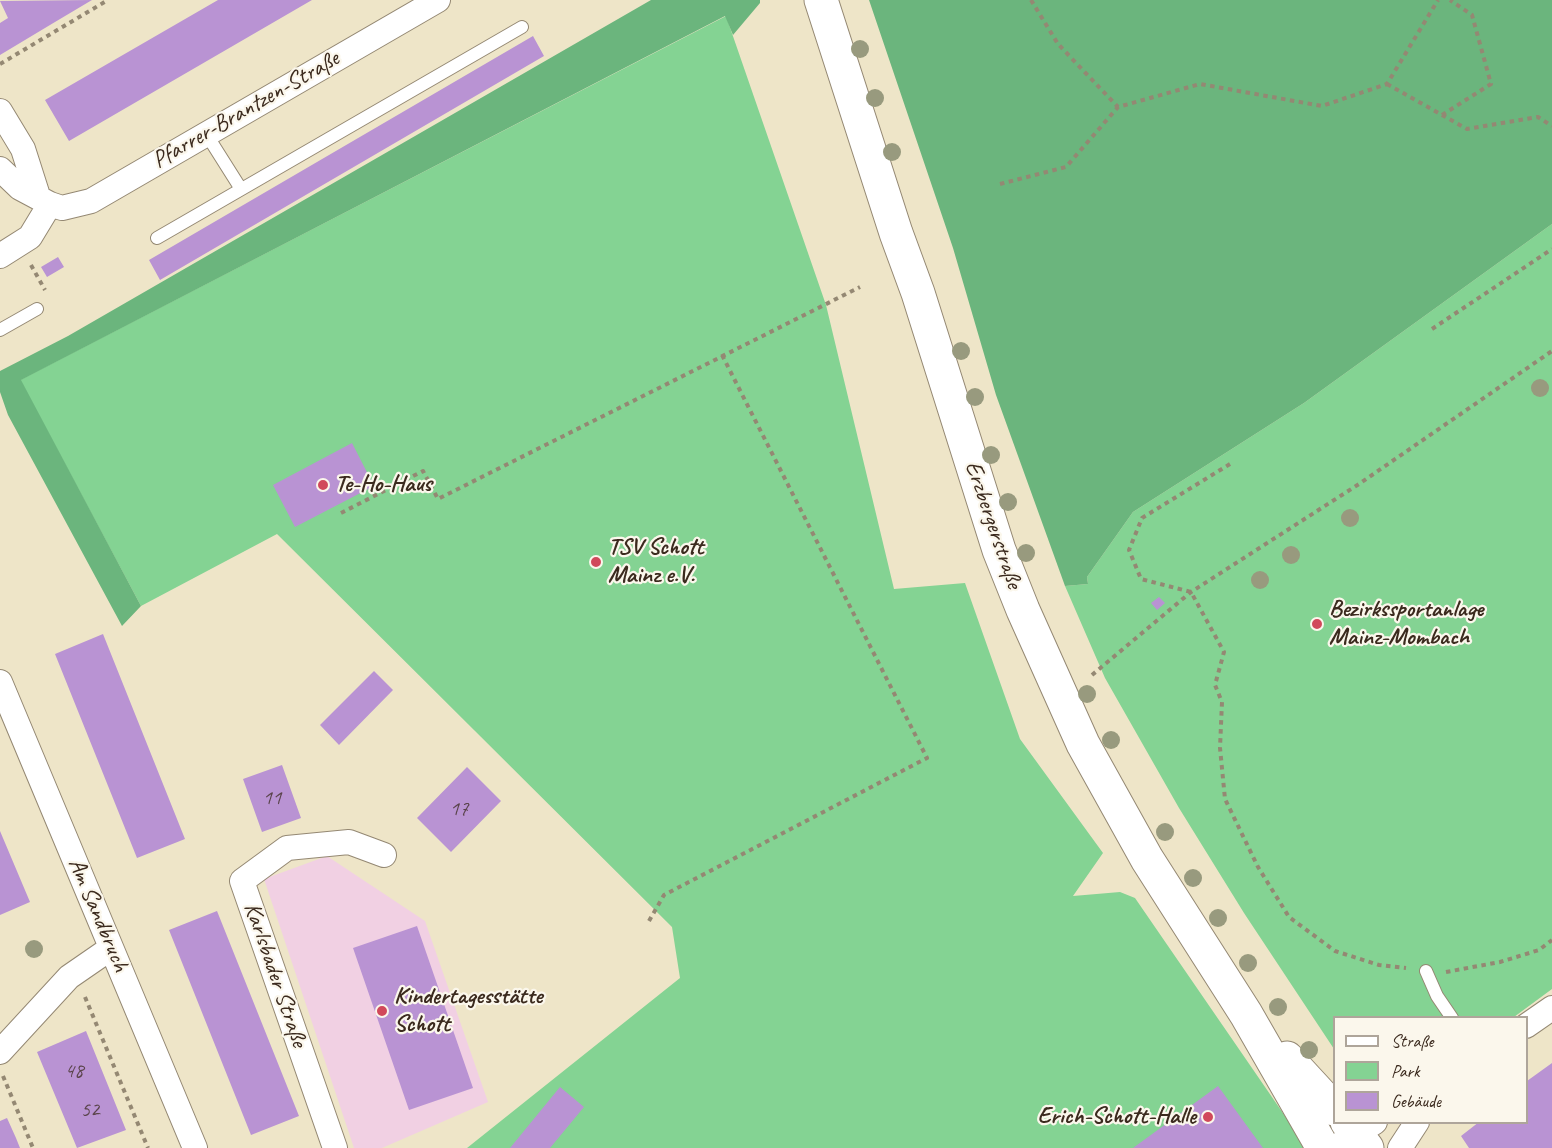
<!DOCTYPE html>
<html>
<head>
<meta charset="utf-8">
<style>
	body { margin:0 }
	#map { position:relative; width:1552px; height:1148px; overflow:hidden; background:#eee5c8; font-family:Caveat,sans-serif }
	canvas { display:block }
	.legend { position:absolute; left:1333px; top:1016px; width:195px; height:108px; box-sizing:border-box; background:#fbf7ec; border:2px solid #aea59a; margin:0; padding:8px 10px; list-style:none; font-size:18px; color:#3b2a1e }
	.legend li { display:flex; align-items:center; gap:12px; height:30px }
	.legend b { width:30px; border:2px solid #aea59a }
</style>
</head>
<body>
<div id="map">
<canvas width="1552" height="1148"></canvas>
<ul class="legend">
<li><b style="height:8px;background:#fff"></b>Straße</li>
<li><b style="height:16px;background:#84d393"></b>Park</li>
<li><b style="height:16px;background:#b993d3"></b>Gebäude</li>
</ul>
</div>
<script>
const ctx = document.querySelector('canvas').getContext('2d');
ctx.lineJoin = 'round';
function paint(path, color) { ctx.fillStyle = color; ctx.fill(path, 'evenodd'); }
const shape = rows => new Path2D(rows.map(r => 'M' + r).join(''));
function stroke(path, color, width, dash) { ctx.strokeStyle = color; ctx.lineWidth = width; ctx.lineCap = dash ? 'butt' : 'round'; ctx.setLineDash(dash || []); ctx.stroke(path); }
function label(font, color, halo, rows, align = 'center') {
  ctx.font = font + ' Caveat,sans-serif'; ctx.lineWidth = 4.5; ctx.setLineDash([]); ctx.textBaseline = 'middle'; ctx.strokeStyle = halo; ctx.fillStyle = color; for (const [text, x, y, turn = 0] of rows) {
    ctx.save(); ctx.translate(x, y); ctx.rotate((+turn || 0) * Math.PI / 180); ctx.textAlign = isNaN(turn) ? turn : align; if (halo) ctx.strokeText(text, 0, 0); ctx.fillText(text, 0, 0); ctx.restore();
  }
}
const built = shape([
	[327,856,425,921,488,1102,382,1148,354,1148,264,879]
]);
const green = shape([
	[726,16,826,305,894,589,965,583,1020,739,1103,853,1073,896,1120,892,1135,898,1307,1148,467,1148,680,978,672,927,277,534,141,606,20,380],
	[1552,224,1552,989,1514,1017,1334,1018,1334,1049,1244,913,1179,808,1105,678,1065,586,1088,584,1087,577,1133,512,1304,403]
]);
const forest = shape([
	[651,0,760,0,760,3,733,35,725,16,21,380,141,606,122,626,8,415,0,392,0,371,68,336],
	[869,0,1552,0,1552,224,1304,403,1133,512,1087,577,1088,584,1065,586,996,395,953,248]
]);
const building = shape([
	[92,0,55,22,0,55,0,23,8,18,0,1],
	[218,0,312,0,69,141,45,100],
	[533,36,544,56,160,280,149,260],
	[58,257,64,267,47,277,41,267],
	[352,443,374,486,295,527,273,485],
	[1159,597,1165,603,1157,610,1151,603],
	[103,634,185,839,137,858,55,654],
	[374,671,393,690,339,745,320,725],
	[282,765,301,818,262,832,243,779],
	[467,767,501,801,451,852,417,818],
	[0,831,30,902,0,915],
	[217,911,299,1116,251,1135,169,930],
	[417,926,473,1088,409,1110,353,948],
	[86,1031,126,1130,77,1148,37,1052],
	[1552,1063,1552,1148,1469,1148,1461,1136,1479,1122,1527,1122,1527,1081],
	[1218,1086,1263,1148,1133,1148],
	[560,1087,584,1107,550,1148,510,1148],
	[7,1118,16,1138,20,1148,0,1148,0,1121]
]);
const path = shape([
	[1031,0,1058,44,1118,107],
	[0,64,108,0],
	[1387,84,1467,129,1538,117,1552,126],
	[1442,115,1491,84,1472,15,1450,0],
	[1000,184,1066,167,1118,107,1200,84,1322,106,1387,84,1438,0],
	[31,265,45,290],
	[1432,329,1552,249],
	[1230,464,1142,518,1129,550,1141,579,1191,592,1224,652,1215,685,1222,702,1220,748,1225,799,1258,867,1289,917,1335,951,1379,965,1406,968],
	[341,513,423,471,438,499,860,287],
	[1092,675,1191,592,1359,484,1552,351],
	[649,921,664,895,927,758,722,355],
	[1446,972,1500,962,1539,950,1552,940],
	[85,997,148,1148],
	[3,1076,33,1148]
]);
const lane = shape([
	[205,132,241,189],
	[157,238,522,27],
	[0,330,37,309],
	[1426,971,1437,996,1452,1018]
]);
const street = shape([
	[0,111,23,149,38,196],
	[0,169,20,188,50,204,62,208,91,201,438,0],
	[0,256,30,237,50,204],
	[0,682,195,1148],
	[1526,1026,1552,1008],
	[0,1052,69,977,111,948],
	[335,1148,242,881,287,848,349,842,384,855],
	[1334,1148,1375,1122],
	[1400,1148,1417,1122]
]);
const secondary = shape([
	[821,0,896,233,918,293,999,550,1023,610,1083,744,1147,859,1246,1014,1323,1148],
	[1287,1058,1334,1109],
	[1347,1122,1367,1148]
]);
const trees = [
	[860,49],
	[875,98],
	[892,152],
	[961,351],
	[1540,388],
	[975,397],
	[991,455],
	[1008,502],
	[1350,518],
	[1026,553],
	[1291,555],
	[1260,580],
	[1087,694],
	[1111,740],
	[1165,832],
	[1193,878],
	[1218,918],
	[34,949],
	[1248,963],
	[1278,1007],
	[1309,1050]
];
const markers = [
	[323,485,6,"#d1495b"],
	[596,562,6,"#d1495b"],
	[1317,624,6,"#d1495b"],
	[382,1011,6,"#d1495b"],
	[1208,1117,6,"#d1495b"]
];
const numberNames = [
	["11",272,798],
	["17",459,809],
	["48",74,1071],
	["52",90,1110]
];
const streetNames = [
	["Pfarrer-Brantzen-Straße",246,110,-30],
	["Erzbergerstraße",993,525,71],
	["Am Sandbruch",98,915,67],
	["Karlsbader Straße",275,975,71]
];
const poiNames = [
	["Te-Ho-Haus",335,485],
	["TSV Schott",608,548],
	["Mainz e.V.",608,576],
	["Bezirkssportanlage",1329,610],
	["Mainz-Mombach",1329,638],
	["Kindertagesstätte",394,997],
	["Schott",394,1025],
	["Erich-Schott-Halle",1196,1117,"right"]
];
paint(built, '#f1d0e3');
paint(green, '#84d393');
paint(forest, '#6bb57d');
paint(building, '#b993d3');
stroke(lane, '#948873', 14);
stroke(street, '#948873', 26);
stroke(secondary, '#948873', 35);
stroke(path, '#948873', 4, [4.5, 4.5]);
stroke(lane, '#fff', 12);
stroke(street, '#fff', 24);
stroke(secondary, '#fff', 33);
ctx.fillStyle = '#989a7e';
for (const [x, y] of trees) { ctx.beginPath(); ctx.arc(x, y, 9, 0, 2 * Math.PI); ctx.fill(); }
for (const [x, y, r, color] of markers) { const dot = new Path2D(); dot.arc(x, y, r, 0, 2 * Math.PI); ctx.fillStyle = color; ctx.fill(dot); stroke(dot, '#fbf7ec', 2); }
label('21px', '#5a444b', null, numberNames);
label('24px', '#3b2a1e', '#fbf7ec', streetNames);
label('bold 24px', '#3b2a1e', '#fbf7ec', poiNames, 'left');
</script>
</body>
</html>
